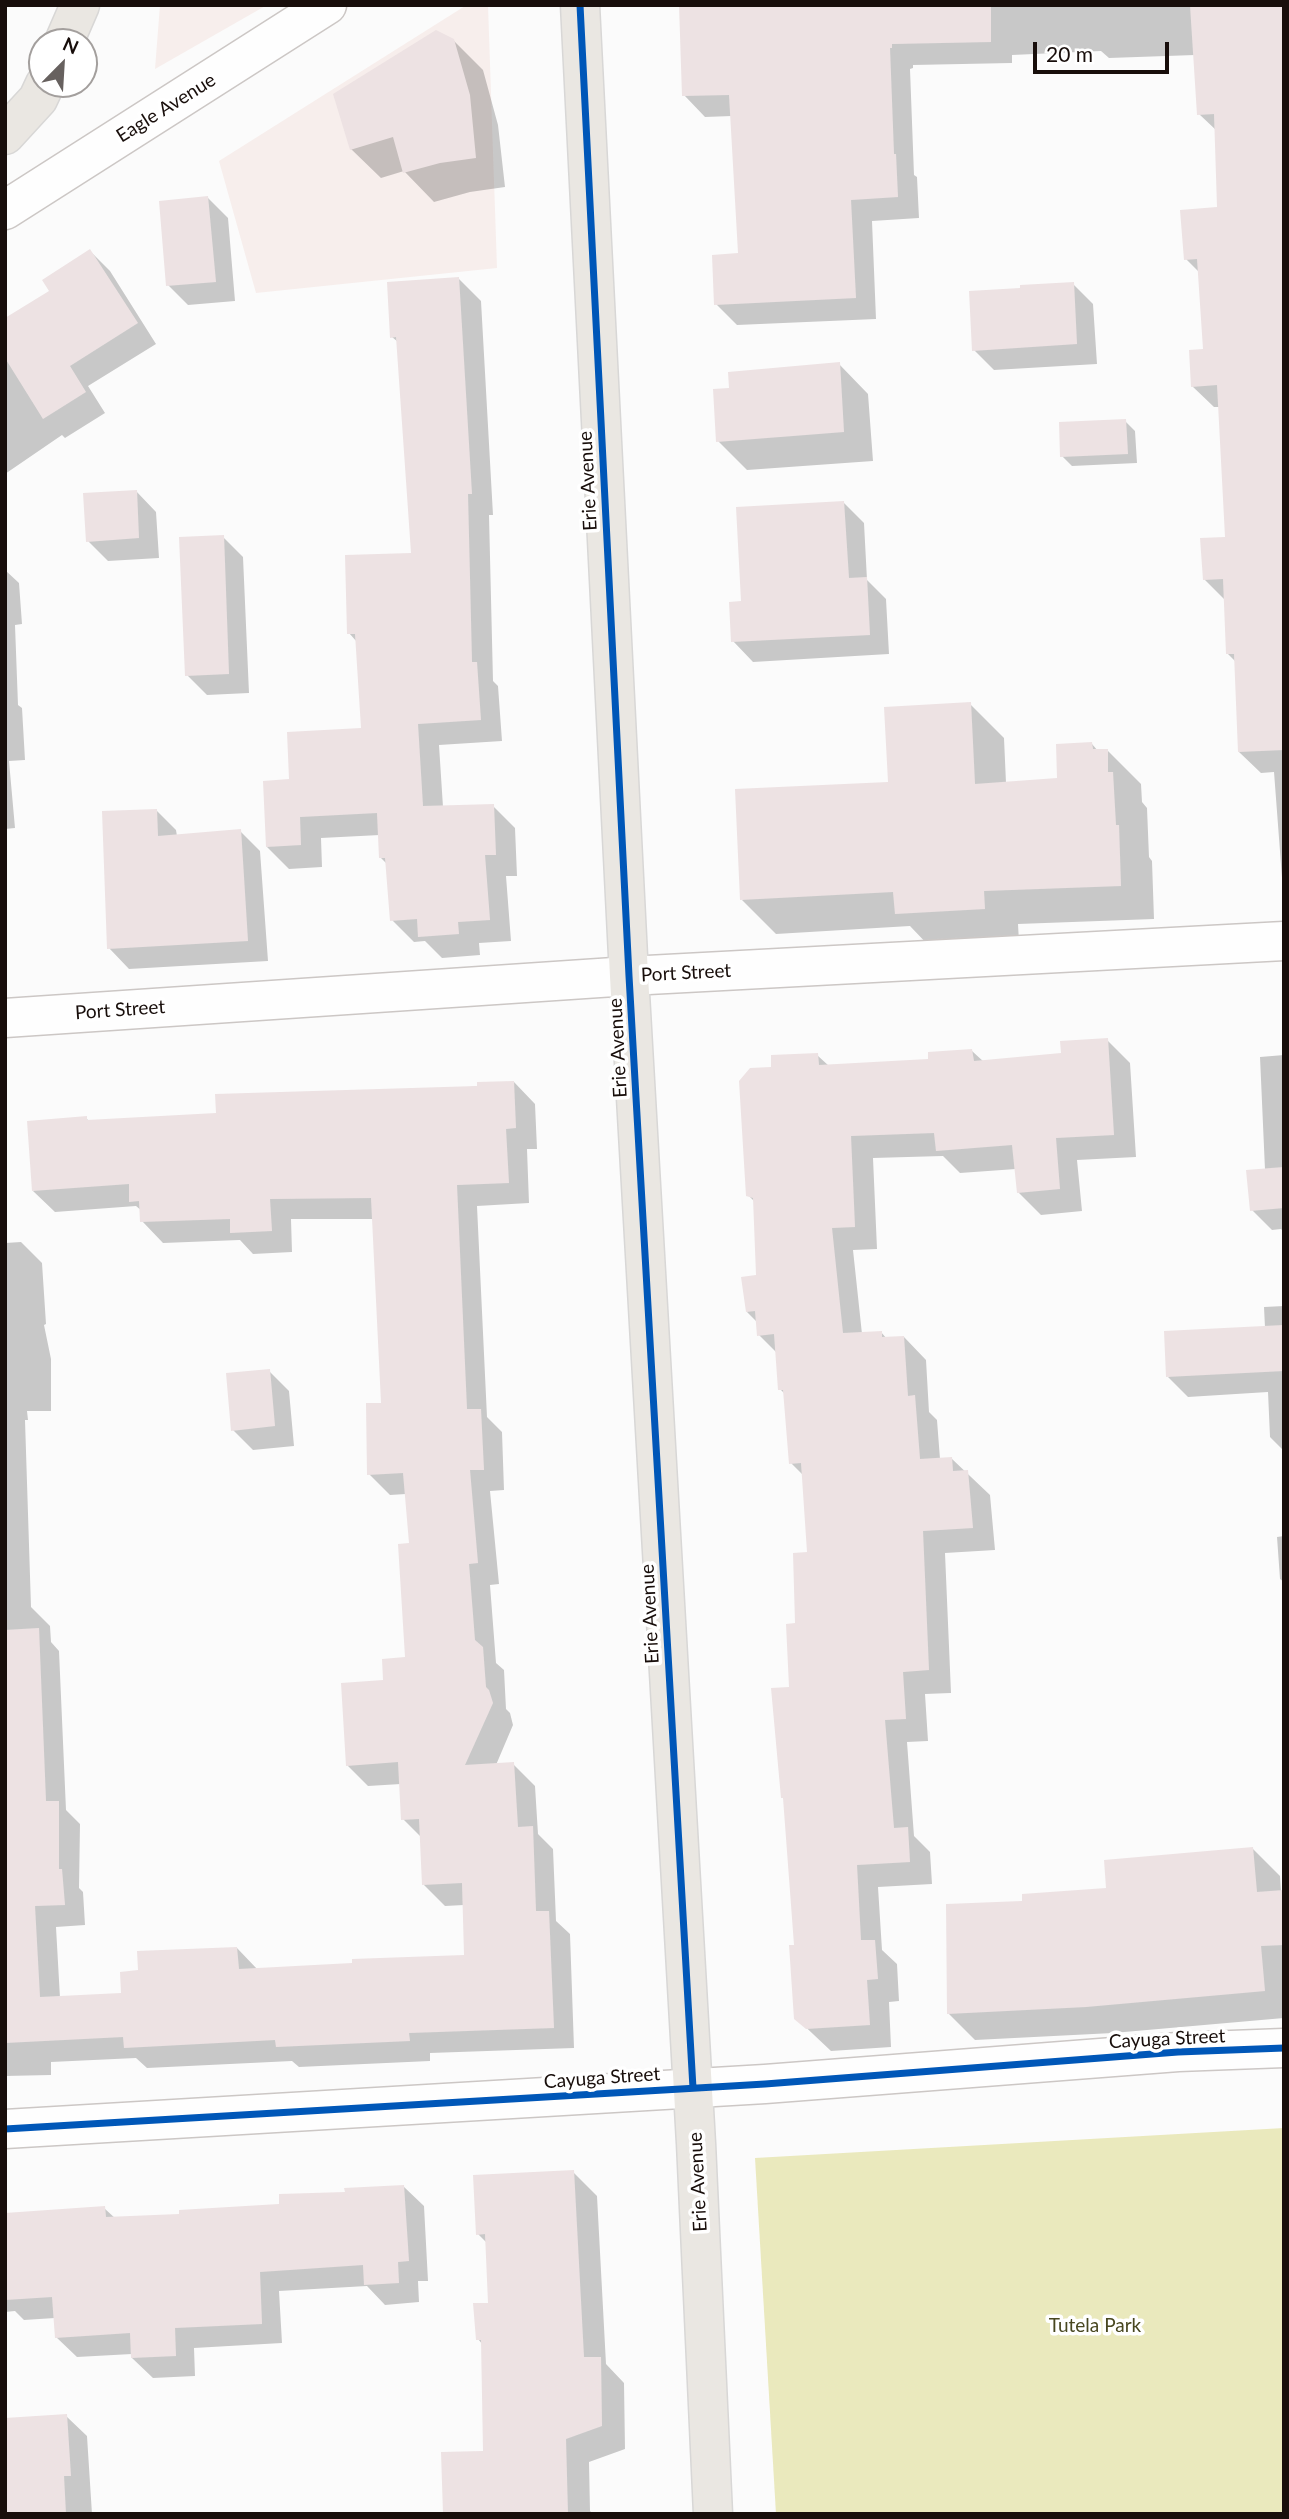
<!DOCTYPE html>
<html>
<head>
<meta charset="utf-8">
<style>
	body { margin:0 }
	#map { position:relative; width:1289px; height:2519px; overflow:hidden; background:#fbfbfb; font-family:Lato,sans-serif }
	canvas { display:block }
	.frame { position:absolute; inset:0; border:7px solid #180e0b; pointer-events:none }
	.north { position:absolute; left:28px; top:28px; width:70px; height:70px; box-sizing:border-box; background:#fff; border:2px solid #a39f9d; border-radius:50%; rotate:24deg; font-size:19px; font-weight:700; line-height:28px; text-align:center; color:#180e0b }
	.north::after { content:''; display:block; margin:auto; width:24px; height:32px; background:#67615f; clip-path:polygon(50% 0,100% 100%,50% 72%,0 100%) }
	.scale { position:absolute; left:1033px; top:42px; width:136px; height:32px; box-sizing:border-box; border:4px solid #180e0b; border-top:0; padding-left:9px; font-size:21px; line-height:24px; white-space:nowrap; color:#180e0b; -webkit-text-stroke:5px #fff; paint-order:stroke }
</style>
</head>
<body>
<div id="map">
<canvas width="1289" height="2519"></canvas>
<div class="frame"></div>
<div class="north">N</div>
<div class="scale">20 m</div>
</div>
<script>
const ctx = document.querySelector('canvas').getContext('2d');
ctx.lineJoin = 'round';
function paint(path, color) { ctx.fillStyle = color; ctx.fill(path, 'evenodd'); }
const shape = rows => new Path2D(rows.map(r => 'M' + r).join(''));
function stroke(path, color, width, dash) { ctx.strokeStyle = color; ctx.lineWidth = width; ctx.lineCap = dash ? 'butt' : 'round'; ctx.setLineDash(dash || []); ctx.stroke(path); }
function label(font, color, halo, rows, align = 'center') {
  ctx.font = font + ' Lato,sans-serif'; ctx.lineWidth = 7; ctx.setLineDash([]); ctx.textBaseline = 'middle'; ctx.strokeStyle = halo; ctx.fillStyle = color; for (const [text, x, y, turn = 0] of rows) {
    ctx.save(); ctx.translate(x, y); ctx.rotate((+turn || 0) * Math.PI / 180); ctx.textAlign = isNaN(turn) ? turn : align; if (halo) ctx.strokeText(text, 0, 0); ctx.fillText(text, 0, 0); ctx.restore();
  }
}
const built = shape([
	[160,5,267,5,155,69],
	[488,5,497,268,256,293,219,161,465,6]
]);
const green = shape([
	[1284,2128,1284,2514,776,2514,755,2158]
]);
const shadow = shape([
	[677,5,1284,5,1284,880,1282,878,1274,772,1261,773,1239,752,1236,662,1227,653,1225,600,1204,579,1227,538,1220,407,1214,407,1192,386,1205,351,1200,273,1186,259,1219,209,1217,131,1199,114,1195,55,1109,58,1101,51,1012,55,1012,63,913,65,913,68,910,69,914,175,917,177,919,218,872,221,876,319,737,325,716,304,740,255,732,116,705,117,684,95,681,9],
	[453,40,483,70,498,125,505,187,470,192,434,202,404,171,381,178,351,149],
	[208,198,228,218,235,301,188,305,168,285],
	[90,251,110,271,156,344,88,386,105,413,65,438,62,435,5,474,5,320,52,291],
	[459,279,481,301,493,515,489,515,493,681,498,686,502,741,439,745,443,807,493,806,515,828,517,876,506,876,511,941,479,943,480,955,442,958,425,941,414,942,392,920,388,865,381,858,380,835,321,838,322,867,289,869,267,847,291,781,363,729,357,642,349,633,413,555,398,342,392,337],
	[1073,284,1093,304,1097,364,994,370,974,350,1022,290],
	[839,364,868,394,873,461,747,470,718,441,731,389],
	[1125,421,1135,431,1137,463,1072,466,1062,456],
	[136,491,156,512,159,558,108,561,88,541],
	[843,502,864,523,867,580,886,599,889,654,753,662,733,641],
	[223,537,243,557,249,693,207,695,187,675],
	[5,570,19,583,22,624,15,625,18,705,22,708,25,760,9,761,15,828,5,829],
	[970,704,1004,738,1006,783,1059,780,1092,744,1098,751,1107,750,1141,784,1142,802,1147,808,1149,857,1152,861,1154,919,1018,924,1019,942,930,947,910,926,776,934,742,900,889,783],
	[156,810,176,830,177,836,240,831,260,851,268,961,129,969,109,948],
	[1107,1040,1130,1063,1136,1157,1077,1160,1082,1211,1041,1215,1018,1192,1016,1169,960,1173,943,1156,873,1158,877,1249,853,1250,862,1334,881,1332,887,1339,904,1337,926,1360,929,1412,937,1420,940,1459,951,1458,990,1495,995,1550,945,1553,951,1693,925,1694,928,1741,907,1742,914,1836,930,1852,932,1884,878,1887,882,1950,897,1964,899,2001,889,2002,891,2047,831,2051,796,2018,795,1946,785,1800,782,1797,797,1625,809,1554,804,1476,791,1463,786,1395,780,1389,777,1353,759,1335,757,1322,747,1312,758,1277,755,1202,748,1195,773,1069,817,1055,829,1066,930,1060,972,1051,984,1062,1062,1054],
	[1284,1055,1284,1232,1281,1229,1272,1230,1252,1210,1265,1170,1260,1057],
	[514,1082,535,1104,537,1149,527,1149,529,1203,477,1206,487,1417,502,1432,504,1490,490,1491,499,1584,490,1585,496,1663,504,1670,506,1709,510,1713,513,1725,496,1765,513,1764,535,1786,538,1834,553,1849,556,1921,570,1934,574,2048,430,2053,430,2061,299,2067,292,2061,147,2068,136,2058,51,2062,51,2075,5,2076,5,1243,21,1242,42,1263,46,1324,44,1325,51,1359,51,1411,27,1411,28,1420,25,1420,31,1607,50,1626,51,1642,59,1651,66,1810,80,1824,79,1888,83,1892,85,1925,56,1927,60,1998,123,1994,140,1972,237,1948,258,1970,466,1957,464,1905,445,1906,424,1885,422,1838,403,1819,401,1784,368,1786,347,1765,385,1682,407,1659,411,1544,406,1494,390,1495,369,1474,383,1405,374,1219,291,1219,292,1252,253,1254,240,1240,163,1243,142,1221,142,1211,136,1206,55,1212,33,1191,86,1118,89,1121,218,1115],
	[1284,1306,1284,1451,1270,1437,1268,1392,1188,1397,1168,1377,1265,1328,1264,1307],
	[269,1371,289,1391,294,1446,253,1450,233,1430],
	[1284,1536,1284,1582,1280,1579,1277,1537],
	[1253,1849,1280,1876,1281,1892,1284,1892,1284,2018,1113,2033,975,2040,948,2013,1024,1903,1108,1890],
	[573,2172,597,2196,606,2364,624,2383,625,2449,589,2462,590,2511,593,2514,474,2514,485,2452,483,2345,478,2339,489,2304,487,2243,478,2234],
	[403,2186,424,2206,428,2281,418,2281,419,2302,385,2305,367,2286,279,2291,282,2343,194,2348,195,2376,153,2378,132,2358,132,2354,77,2357,56,2337,55,2318,24,2320,15,2311,5,2312,5,2215,104,2208,116,2219,181,2216,281,2205,346,2193],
	[66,2416,87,2436,92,2514,5,2514]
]);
const building = shape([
	[679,5,991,5,991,42,892,44,892,48,890,48,894,154,896,154,898,197,851,200,856,298,714,305,712,255,738,253,729,95,682,96],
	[1190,5,1284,5,1284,750,1238,752,1234,654,1226,654,1223,579,1203,580,1200,538,1225,537,1217,385,1191,387,1189,350,1203,349,1197,259,1184,260,1180,210,1217,207,1214,114,1197,115],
	[436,30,454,39,470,95,476,158,440,163,403,173,393,137,350,150,333,94],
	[208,196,216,282,166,286,159,201],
	[90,249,138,323,70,366,86,392,43,419,5,358,5,318,49,291,42,280],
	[459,277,472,494,468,494,472,662,477,662,481,720,418,724,423,806,494,804,496,855,485,855,490,920,458,922,459,934,418,937,417,919,390,921,385,858,379,858,377,813,300,817,301,845,266,847,263,781,289,779,287,732,361,728,355,634,347,634,345,555,411,553,396,337,390,338,387,282],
	[1074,282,1077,344,972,351,969,291,1020,288,1020,285],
	[840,362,844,432,716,442,713,389,729,388,728,372],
	[1126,419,1128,454,1060,457,1059,422],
	[137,490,139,538,86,542,83,493],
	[844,501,849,578,867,577,870,635,731,642,729,602,741,601,736,507],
	[224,535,229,674,185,676,179,537],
	[971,702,975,784,1057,778,1056,744,1092,742,1093,749,1108,749,1108,772,1113,772,1116,825,1119,825,1121,886,984,891,985,909,895,914,893,892,740,900,735,789,888,782,884,707],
	[157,809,158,836,241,829,248,941,107,949,102,811],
	[1108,1038,1114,1135,1056,1138,1060,1189,1017,1193,1012,1145,936,1151,934,1133,851,1136,855,1227,832,1228,843,1333,882,1331,882,1337,904,1336,908,1396,915,1395,920,1459,952,1457,953,1471,968,1470,973,1528,923,1531,929,1670,903,1672,906,1719,885,1720,894,1828,908,1827,910,1862,857,1865,861,1940,875,1940,878,1979,867,1980,870,2025,806,2029,794,2019,789,1945,794,1945,783,1798,781,1798,771,1688,789,1687,786,1624,795,1623,793,1553,807,1552,801,1463,789,1464,783,1390,778,1390,774,1334,757,1336,755,1311,746,1312,741,1277,756,1275,753,1198,746,1196,739,1081,750,1068,771,1067,771,1055,818,1053,819,1065,928,1059,928,1052,972,1049,974,1061,1061,1053,1060,1041],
	[514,1081,516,1128,506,1129,509,1183,457,1185,467,1409,481,1409,484,1470,470,1470,478,1563,469,1564,475,1640,483,1647,486,1687,489,1690,493,1703,465,1765,514,1762,518,1827,533,1826,536,1911,549,1911,554,2028,409,2033,410,2041,276,2047,275,2040,124,2048,123,2037,5,2043,5,1630,39,1628,46,1801,59,1801,59,1869,62,1869,65,1905,35,1906,40,1997,121,1993,120,1972,138,1970,137,1951,237,1947,239,1969,352,1963,352,1959,464,1955,462,1883,422,1885,419,1819,401,1820,398,1762,346,1766,341,1683,383,1680,382,1659,405,1657,398,1544,409,1543,403,1473,367,1475,366,1403,381,1403,371,1198,270,1199,272,1231,230,1233,230,1219,140,1222,139,1201,129,1202,129,1184,32,1191,27,1121,87,1116,87,1120,216,1113,215,1094,477,1086,477,1082],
	[1284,1167,1284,1208,1250,1211,1246,1170],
	[1284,1325,1284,1371,1166,1377,1164,1331],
	[270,1369,275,1426,231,1431,226,1373],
	[1253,1847,1257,1892,1284,1890,1284,1945,1261,1946,1265,1991,1086,2007,947,2014,946,1904,1022,1901,1022,1894,1106,1888,1104,1860],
	[574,2170,584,2357,601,2357,602,2426,566,2439,568,2514,443,2514,441,2452,483,2451,481,2340,476,2340,473,2303,488,2303,485,2234,476,2235,473,2175],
	[404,2185,409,2261,398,2262,399,2283,364,2285,363,2265,260,2272,262,2324,175,2328,176,2356,131,2358,130,2333,55,2338,52,2297,5,2300,5,2213,105,2206,106,2217,179,2214,179,2210,279,2204,279,2194,345,2192,344,2188],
	[67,2414,71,2476,64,2476,66,2514,5,2514,5,2418]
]);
const minor = shape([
	[5,210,327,5],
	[5,1018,629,976,1284,941],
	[5,2129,765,2084,1178,2052,1284,2048]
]);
const major = shape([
	[580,5,629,976,696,2143,713,2514],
	[64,42,80,5],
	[5,135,38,99,45,84]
]);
const cycleway = shape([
	[580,5,629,976,693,2088],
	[5,2129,765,2084,1178,2052,1284,2048]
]);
const streetNames = [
	["Eagle Avenue",166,108,-32],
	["Erie Avenue",588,481,-93],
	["Port Street",686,973,-3],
	["Port Street",120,1010,-4],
	["Erie Avenue",618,1048,-93],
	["Erie Avenue",650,1614,-93],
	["Cayuga Street",1167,2039,-3],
	["Cayuga Street",602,2078,-4],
	["Erie Avenue",698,2182,-93]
];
const parkNames = [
	["Tutela Park",1095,2326]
];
paint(built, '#f7eeec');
paint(green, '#eae9bd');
paint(shadow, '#0003');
paint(building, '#ede2e3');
stroke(minor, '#ccc7c5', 41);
stroke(major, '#d8d7d6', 41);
stroke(minor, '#fefefe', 38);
stroke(major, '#eae7e2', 38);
stroke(cycleway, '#0057b8', 7);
label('19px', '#180e0b', '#fff', streetNames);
label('19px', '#484720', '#fff', parkNames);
</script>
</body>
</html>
